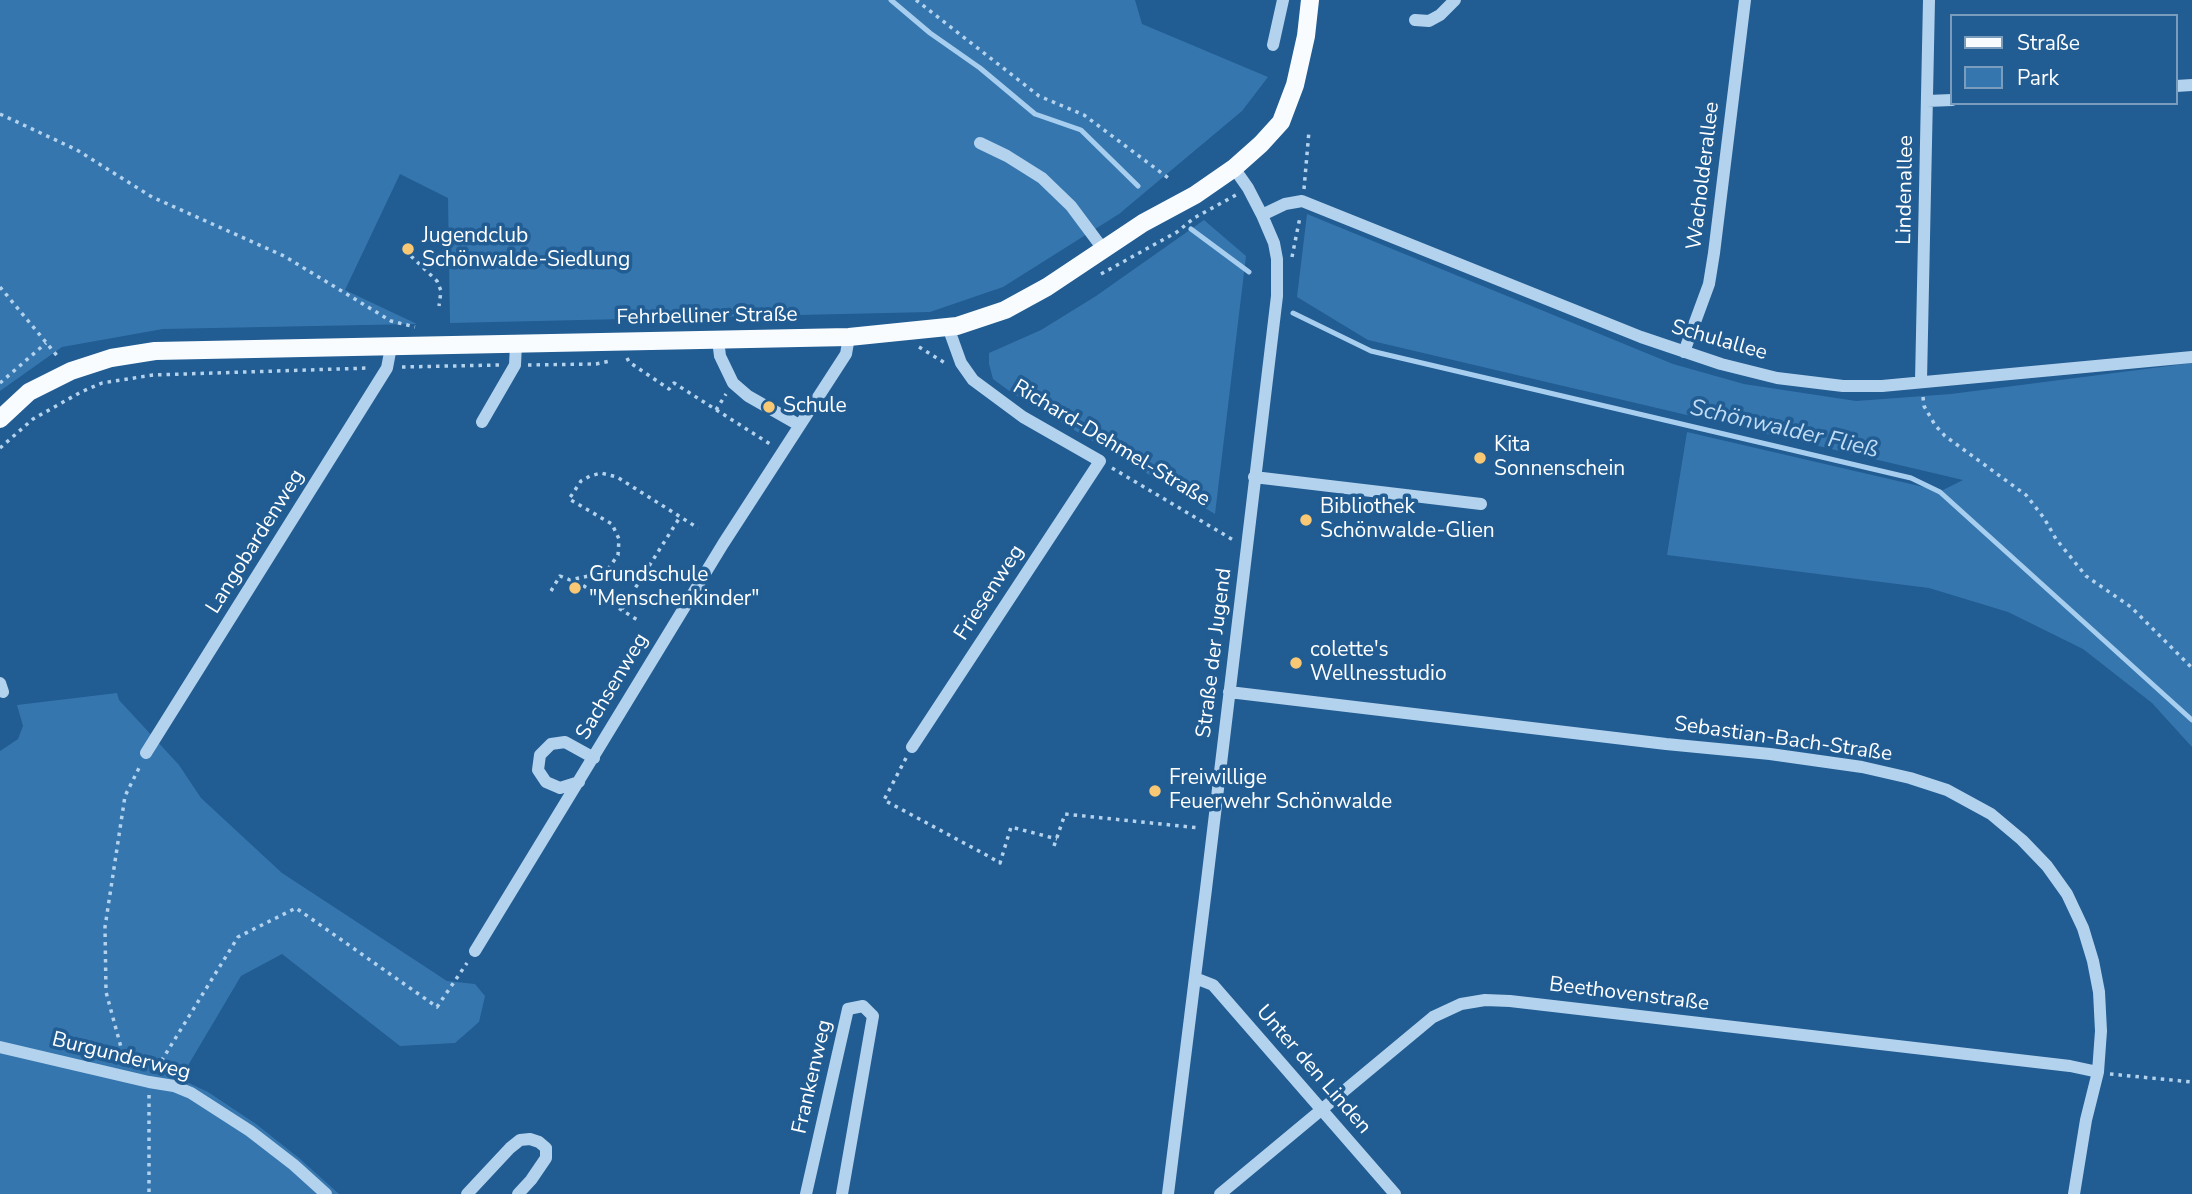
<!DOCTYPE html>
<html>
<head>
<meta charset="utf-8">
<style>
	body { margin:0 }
	#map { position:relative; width:2192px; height:1194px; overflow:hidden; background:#215c92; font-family:"Nunito Sans",sans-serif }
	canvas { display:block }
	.legend { position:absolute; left:1950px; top:14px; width:228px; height:91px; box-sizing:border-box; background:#215c92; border:2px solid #7a9dbe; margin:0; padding:9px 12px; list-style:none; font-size:21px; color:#fff }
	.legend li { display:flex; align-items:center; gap:14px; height:35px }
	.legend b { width:35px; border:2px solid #7a9dbe }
</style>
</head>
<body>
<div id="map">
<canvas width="2192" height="1194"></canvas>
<ul class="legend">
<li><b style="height:9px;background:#f9fcff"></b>Straße</li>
<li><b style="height:19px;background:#3576af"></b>Park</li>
</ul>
</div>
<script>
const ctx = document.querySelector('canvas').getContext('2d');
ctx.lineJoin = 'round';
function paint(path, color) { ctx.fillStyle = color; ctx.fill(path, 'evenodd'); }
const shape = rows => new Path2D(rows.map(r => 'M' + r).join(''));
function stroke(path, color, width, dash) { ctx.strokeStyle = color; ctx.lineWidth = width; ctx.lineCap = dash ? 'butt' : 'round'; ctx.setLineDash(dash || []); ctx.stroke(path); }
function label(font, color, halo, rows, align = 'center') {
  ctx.font = font + ' "Nunito Sans",sans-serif'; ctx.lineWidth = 7; ctx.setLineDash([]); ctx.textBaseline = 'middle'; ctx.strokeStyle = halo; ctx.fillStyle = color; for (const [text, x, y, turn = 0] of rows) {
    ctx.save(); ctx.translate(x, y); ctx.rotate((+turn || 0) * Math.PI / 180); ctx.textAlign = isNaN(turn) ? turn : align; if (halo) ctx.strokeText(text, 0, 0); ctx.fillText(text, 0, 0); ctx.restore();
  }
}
const green = shape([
	[0,0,1135,0,1142,24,1268,77,1242,111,1119,214,1003,287,930,312,450,323,448,198,400,174,345,290,417,324,163,329,62,347,0,391],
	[1307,214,1673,364,1744,384,1856,401,1951,394,2192,363,2192,747,2152,703,2083,649,2008,612,1929,588,1667,555,1687,432,1941,491,1963,480,1368,340,1297,297],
	[1204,220,1246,256,1215,514,1012,393,993,379,989,364,989,353,1041,330,1096,296],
	[117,693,119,700,179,765,201,798,282,873,447,981,475,984,485,996,479,1022,455,1043,400,1046,282,954,241,976,180,1079,208,1092,256,1124,299,1158,339,1194,0,1194,0,751,18,739,23,726,17,705]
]);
const stream = shape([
	[891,0,930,33,980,68,1035,114,1081,130,1138,186],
	[1191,229,1249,272],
	[1293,313,1371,351,1911,478,1940,492,2192,720]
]);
const path = shape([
	[916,0,1039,96,1084,115,1171,180],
	[0,114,77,150,152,197,284,256,391,321,415,327],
	[1304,189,1309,131],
	[411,256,437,281,441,291,439,306],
	[1292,257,1300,217],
	[1101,274,1177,232,1194,218,1236,195],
	[0,287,59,358],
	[919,347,945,363],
	[627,358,629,362,669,389,674,383,770,444],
	[528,365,596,364,610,361],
	[402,367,499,365],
	[0,383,46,343],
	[1923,397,1924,406,1935,425,1945,436,2026,495,2044,518,2056,539,2086,576,2131,607,2192,668],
	[716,410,726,394],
	[0,448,33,419,81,392,102,383,153,375,369,368],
	[1112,468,1235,541],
	[576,581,639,621],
	[551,591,560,576,570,580,598,574,608,569,618,555,619,539,612,524,569,499,581,481,590,476,601,473,617,477,698,528],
	[622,609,680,517],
	[906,758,884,800,990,857,1000,863,1011,827,1057,839],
	[1054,846,1065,814,1200,828],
	[125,1062,106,992,105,927,125,796,140,766],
	[157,1068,238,937,296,908,437,1007,467,963],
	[2110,1074,2192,1082],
	[149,1095,149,1194]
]);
const minor = shape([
	[1415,20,1429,21,1440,15,1455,0],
	[1273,45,1283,0],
	[2176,86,2192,85],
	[1927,101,1952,100],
	[980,143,1007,156,1042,178,1071,206,1103,249],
	[1262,215,1285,204,1302,201,1641,337,1721,364,1777,378,1843,386,1882,386,2192,357],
	[718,340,720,356,733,383,748,396,799,425],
	[1684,352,1709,284,1714,253,1745,0],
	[1921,381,1929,0],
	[482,422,515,365,516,344],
	[1254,477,1481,504],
	[0,683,3,692],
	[1229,692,1666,744,1770,754,1862,767,1910,778,1947,790,1991,814,2022,840,2047,866,2067,894,2083,928,2093,961,2099,992,2101,1031,2098,1072,2086,1120,2074,1194],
	[912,747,1100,461,1023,417,973,380,961,363,948,327],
	[146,753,387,368,391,347],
	[579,782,560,788,546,782,538,770,540,755,551,744,565,742,594,758],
	[475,951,723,544,846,354,849,337],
	[1195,978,1213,985,1395,1194],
	[0,1047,149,1082,174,1086,191,1093,250,1131,294,1165,326,1194],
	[467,1194,510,1148,520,1140,530,1139,539,1142,546,1148,546,1158,531,1180,518,1194],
	[806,1194,848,1009,863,1006,873,1016,842,1194],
	[1168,1194,1206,889,1277,296,1277,259,1274,243,1262,215,1248,188,1234,168],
	[1220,1194,1433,1017,1461,1004,1485,1000,1510,1001,2070,1066,2098,1072]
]);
const major = shape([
	[0,419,29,392,71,371,111,358,155,351,849,337,957,326,1005,310,1047,287,1143,223,1195,195,1234,168,1261,144,1281,122,1295,85,1306,36,1310,0]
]);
const markers = [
	[408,249,7,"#f9c875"],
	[769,407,7,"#f9c875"],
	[1480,458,7,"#f9c875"],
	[1306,520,7,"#f9c875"],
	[575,588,7,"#f9c875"],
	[1296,663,7,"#f9c875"],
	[1155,791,7,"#f9c875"]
];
const streetNames = [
	["Wacholderallee",1704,176,-83],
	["Lindenallee",1906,190,-89],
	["Fehrbelliner Straße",707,317,-1],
	["Schulallee",1719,341,16],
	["Richard-Dehmel-Straße",1111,444,31],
	["Langobardenweg",256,542,-58],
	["Friesenweg",990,593,-57],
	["Straße der Jugend",1215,653,-83],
	["Sachsenweg",613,687,-59],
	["Sebastian-Bach-Straße",1783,740,8],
	["Beethovenstraße",1629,995,7],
	["Burgunderweg",121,1057,14],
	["Unter den Linden",1313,1070,49],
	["Frankenweg",813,1077,-77]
];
const poiNames = [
	["Jugendclub",422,237],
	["Schönwalde-Siedlung",422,261],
	["Schule",783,407],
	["Kita",1494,446],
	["Sonnenschein",1494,470],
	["Bibliothek",1320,508],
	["Schönwalde-Glien",1320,532],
	["Grundschule",589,576],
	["\"Menschenkinder\"",589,600],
	["colette's",1310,651],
	["Wellnesstudio",1310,675],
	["Freiwillige",1169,779],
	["Feuerwehr Schönwalde",1169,803]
];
const waterNames = [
	["Schönwalder Fließ",1784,430,13]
];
paint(green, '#3576af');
stroke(stream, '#a7ceee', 5);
stroke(path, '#b3d2ed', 3.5, [3.5, 5]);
stroke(minor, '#b3d2ed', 12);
stroke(major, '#f9fcff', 18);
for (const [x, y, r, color] of markers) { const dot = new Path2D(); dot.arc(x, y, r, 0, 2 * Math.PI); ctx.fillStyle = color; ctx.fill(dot); stroke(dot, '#215c92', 2.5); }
label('21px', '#fff', '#215c92', streetNames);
label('21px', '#fff', '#215c92', poiNames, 'left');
label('italic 23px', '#bfdcf4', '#215c92', waterNames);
</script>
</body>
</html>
